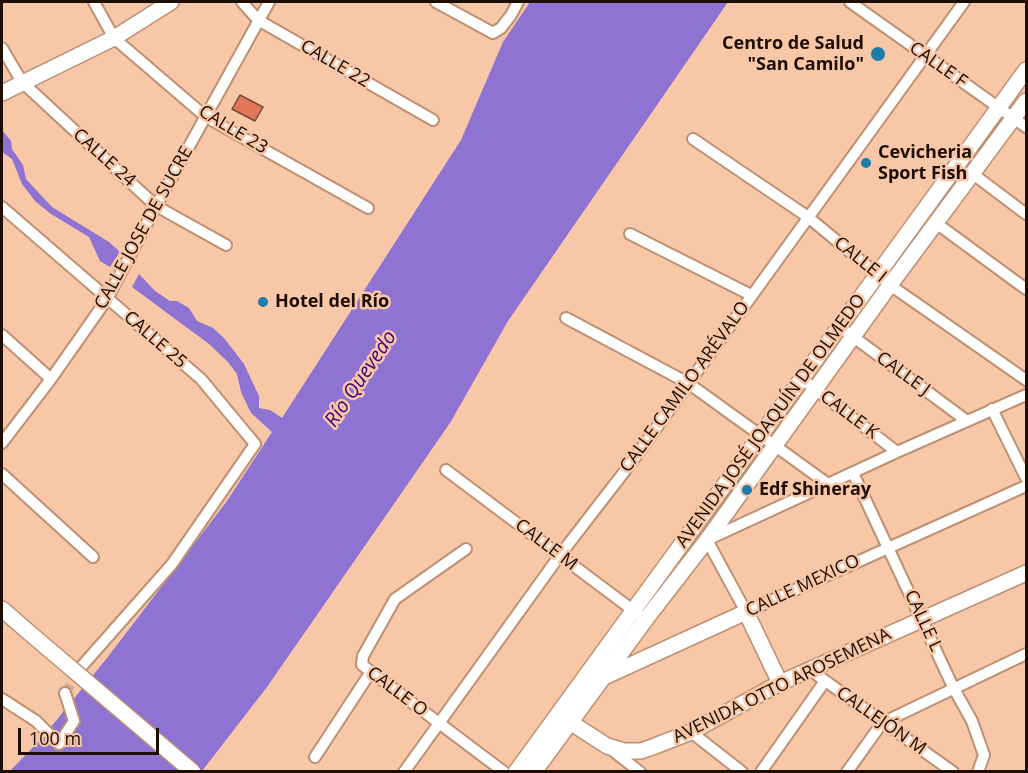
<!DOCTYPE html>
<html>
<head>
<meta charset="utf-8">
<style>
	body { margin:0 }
	#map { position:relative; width:1028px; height:773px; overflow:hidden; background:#f7c7a8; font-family:"Open Sans",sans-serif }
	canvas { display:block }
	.frame { position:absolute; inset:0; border:3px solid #1d0d03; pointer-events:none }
	.scale { position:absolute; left:18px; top:728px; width:141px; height:27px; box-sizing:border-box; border:3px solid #1d0d03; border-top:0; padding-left:8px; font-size:18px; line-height:21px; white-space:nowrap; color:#1d0d03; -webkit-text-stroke:4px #f7c7a8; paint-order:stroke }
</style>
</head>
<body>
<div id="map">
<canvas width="1028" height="773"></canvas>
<div class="frame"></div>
<div class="scale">100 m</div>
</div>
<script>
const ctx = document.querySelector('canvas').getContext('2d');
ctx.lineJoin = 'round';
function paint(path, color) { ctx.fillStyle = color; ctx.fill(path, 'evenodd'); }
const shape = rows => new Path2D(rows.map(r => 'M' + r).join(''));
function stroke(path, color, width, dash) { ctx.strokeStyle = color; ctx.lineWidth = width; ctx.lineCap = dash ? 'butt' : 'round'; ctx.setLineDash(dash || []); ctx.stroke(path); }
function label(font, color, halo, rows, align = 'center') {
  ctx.font = font + ' "Open Sans",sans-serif'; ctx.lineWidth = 5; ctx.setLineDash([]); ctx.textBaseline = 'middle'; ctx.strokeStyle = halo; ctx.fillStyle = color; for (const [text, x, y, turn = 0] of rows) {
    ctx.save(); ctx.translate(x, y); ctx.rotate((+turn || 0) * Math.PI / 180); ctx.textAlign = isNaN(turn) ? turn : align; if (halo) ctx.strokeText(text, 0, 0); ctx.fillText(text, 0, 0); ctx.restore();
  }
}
const water = shape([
	[530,2,728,2,508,321,450,423,267,687,202,771,9,772,41,739,107,658,227,501,272,432,251,413,241,392,237,374,228,362,209,344,132,287,139,274,155,291,170,301,177,301,189,308,197,321,213,328,224,338,244,364,259,396,259,408,270,410,282,418,461,140,503,42],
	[2,130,11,141,12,149,23,165,26,179,52,207,109,242,120,252,110,267,100,261,89,237,51,214,35,201,22,184,12,159,2,152]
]);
const building = shape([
	[240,95,263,107,255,121,232,109,240,95]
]);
const streetTunnel = shape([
	[65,693,81,669]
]);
const street = shape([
	[94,2,114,38,206,117,368,208],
	[242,2,258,20,433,120],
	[436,2,493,33,501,28,511,15,518,2],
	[850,2,1026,127],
	[2,48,22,82,156,206,226,245],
	[693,139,808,217,890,285,1026,380],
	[973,174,1026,214],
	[2,207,201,379,255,444,172,564,82,666],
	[936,223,1026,289],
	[630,234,751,295],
	[566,318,688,383,828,484],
	[840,327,967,421],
	[2,335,51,379],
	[802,379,897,452],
	[1026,395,897,452,707,540,746,612,1026,486],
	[992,409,1026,478],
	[2,443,51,379,107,299,156,206,269,2],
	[446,470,638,614],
	[853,473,953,687,972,721,984,755,978,772],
	[2,474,93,557],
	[466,549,395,599,363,656,362,665,504,772],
	[810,670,953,772],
	[2,699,36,721,59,744,74,721,65,693],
	[691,732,742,772],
	[612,750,640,772],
	[315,757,370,673],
	[404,772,560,555,631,463,964,2],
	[761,772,825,681],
	[847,772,882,723,1026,654]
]);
const secondary = shape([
	[2,93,114,38,171,2],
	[2,609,32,635],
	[602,678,746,612,780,683],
	[570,722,607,746,624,751,641,751,655,746,691,732,780,683,1026,573],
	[516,772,1026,70],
	[534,772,646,619,707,540,890,285,1026,101]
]);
const secondaryBridge = shape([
	[32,635,193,772]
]);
const markers = [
	[878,54,8,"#1d7ca9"],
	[866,163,6,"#1d7ca9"],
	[263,302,6,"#1d7ca9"],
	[747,490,6,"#1d7ca9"]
];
const poiNames = [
	["Centro de Salud",864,44,"right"],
	["\"San Camilo\"",864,65,"right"],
	["Cevicheria",878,153],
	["Sport Fish",878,174],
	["Hotel del Río",275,302],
	["Edf Shineray",759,490]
];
const streetNames = [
	["CALLE 22",335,64,30],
	["CALLE F",938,65,35],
	["CALLE 23",233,130,31],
	["CALLE 24",104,158,42],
	["CALLE JOSE DE SUCRE",144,228,-61],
	["CALLE I",860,260,39],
	["CALLE 25",155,340,41],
	["CALLE J",903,374,36],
	["CALLE CAMILO ARÉVALO",685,387,-54],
	["CALLE K",849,415,37],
	["AVENIDA JOSÉ JOAQUÍN DE OLMEDO",771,421,-54],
	["CALLE M",546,545,37],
	["CALLE MEXICO",803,586,-25],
	["CALLE L",923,621,65],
	["AVENIDA OTTO AROSEMENA",782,686,-26],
	["CALLE O",397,692,37],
	["CALLEJÓN M",881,721,35]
];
const waterNames = [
	["Río Quevedo",361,379,-56]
];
paint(water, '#8e73d3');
paint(building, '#e4765a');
stroke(building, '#78483b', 1.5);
stroke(streetTunnel, '#d6ab8f', 10, [10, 5]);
stroke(street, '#bd9072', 14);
stroke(secondary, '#bd9072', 18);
stroke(street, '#fff', 10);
stroke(secondary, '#fff', 15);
stroke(secondaryBridge, '#bd9072', 18, []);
stroke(secondaryBridge, '#fff', 15);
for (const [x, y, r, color] of markers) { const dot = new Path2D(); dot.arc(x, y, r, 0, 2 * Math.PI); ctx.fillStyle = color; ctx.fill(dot); stroke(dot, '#f7c7a8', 2); }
label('bold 18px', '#1d0d03', '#f7c7a8', poiNames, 'left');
label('18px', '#1d0d03', '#f7c7a8', streetNames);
label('italic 20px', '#3e027e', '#f7c7a8', waterNames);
</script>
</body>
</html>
